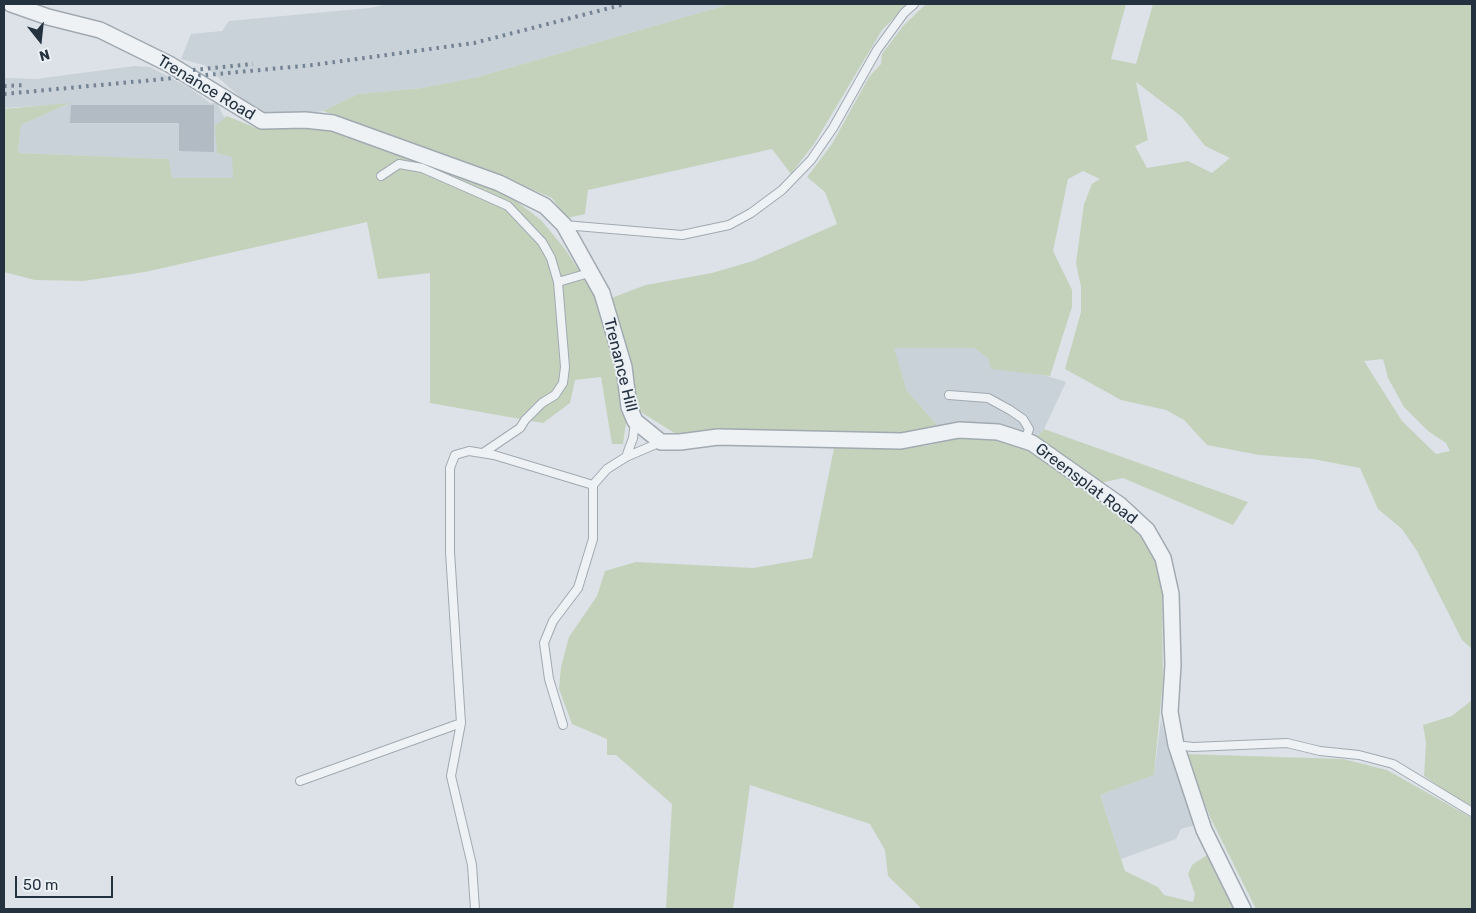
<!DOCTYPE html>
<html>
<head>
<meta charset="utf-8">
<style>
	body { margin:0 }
	#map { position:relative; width:1476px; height:913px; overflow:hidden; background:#dce2e7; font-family:Rubik,sans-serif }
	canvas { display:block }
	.frame { position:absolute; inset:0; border:5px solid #24313e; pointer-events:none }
	.north { position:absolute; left:15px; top:15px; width:50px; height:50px; -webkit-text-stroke:4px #ebf0f5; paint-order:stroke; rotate:164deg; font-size:14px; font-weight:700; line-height:20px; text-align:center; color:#24313e }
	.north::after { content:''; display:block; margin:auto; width:18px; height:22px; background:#24313e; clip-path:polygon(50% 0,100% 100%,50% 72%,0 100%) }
	.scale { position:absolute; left:15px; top:876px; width:98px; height:22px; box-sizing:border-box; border:2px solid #24313e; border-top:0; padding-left:6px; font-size:15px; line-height:18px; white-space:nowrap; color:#24313e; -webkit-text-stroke:4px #ebf0f5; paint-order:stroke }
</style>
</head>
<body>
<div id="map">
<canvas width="1476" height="913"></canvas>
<div class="frame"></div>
<div class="north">N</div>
<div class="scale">50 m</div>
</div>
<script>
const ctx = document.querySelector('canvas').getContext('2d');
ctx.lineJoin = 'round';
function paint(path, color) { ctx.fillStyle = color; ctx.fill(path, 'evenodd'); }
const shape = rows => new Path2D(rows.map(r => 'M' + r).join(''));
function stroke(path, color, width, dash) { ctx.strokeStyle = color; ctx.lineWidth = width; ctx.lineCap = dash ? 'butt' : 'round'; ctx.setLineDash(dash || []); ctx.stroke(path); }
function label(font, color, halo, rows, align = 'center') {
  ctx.font = font + ' Rubik,sans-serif'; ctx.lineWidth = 4; ctx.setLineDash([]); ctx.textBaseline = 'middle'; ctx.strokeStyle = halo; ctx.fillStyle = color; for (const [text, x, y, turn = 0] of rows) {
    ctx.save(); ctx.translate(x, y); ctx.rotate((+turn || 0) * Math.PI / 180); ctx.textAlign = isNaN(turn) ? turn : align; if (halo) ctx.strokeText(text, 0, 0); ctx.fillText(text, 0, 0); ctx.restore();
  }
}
const built = shape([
	[388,4,730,4,478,77,422,88,358,94,323,111,300,114,272,115,259,112,247,103,204,65,181,59,191,34,222,31,229,21,370,8],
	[135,66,150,67,188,87,210,103,217,103,224,117,227,116,234,124,270,175,174,188,168,159,18,153,21,125,68,104,4,108,4,78,36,79],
	[893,348,974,348,988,358,1066,382,1044,429,1034,440,1004,427,964,422,938,426,907,391],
	[1161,719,1168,750,1196,825,1181,829,1176,839,1121,859,1100,795,1154,775]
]);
const green = shape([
	[730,4,908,4,882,30,814,144,791,174,772,149,588,190,585,214,567,218,552,198,486,169,323,111,358,94,422,88,478,77],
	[926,4,1126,4,1111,59,1136,64,1153,4,1472,4,1472,649,1462,640,1417,551,1402,529,1378,509,1360,468,1313,459,1259,455,1207,445,1184,420,1166,410,1121,400,1065,369,1081,312,1081,287,1076,263,1084,204,1092,184,1100,179,1083,171,1068,179,1053,251,1072,290,1072,307,1050,376,991,369,988,358,974,348,894,348,907,391,938,426,915,433,765,431,681,437,636,409,627,349,611,298,646,285,712,273,753,261,837,224,825,192,807,177,832,144,869,77,881,64,882,54,903,26],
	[1136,82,1182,117,1205,146,1230,158,1212,173,1188,161,1147,168,1135,146,1148,140],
	[1383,359,1388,378,1404,407,1428,431,1446,443,1450,451,1436,454,1402,421,1364,361],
	[70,103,21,125,18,153,169,159,172,178,233,178,232,157,217,153,215,126,227,116,256,128,310,127,338,130,477,181,516,201,541,220,565,249,599,301,613,354,626,423,623,444,612,444,601,377,575,380,570,403,543,423,430,403,430,273,378,279,367,222,145,272,83,281,35,280,4,272,4,109],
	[1044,429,1248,502,1233,525,1123,478,1100,483,1034,440],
	[962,437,997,439,1026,447,1131,523,1147,544,1158,567,1162,591,1163,679,1154,775,1100,795,1125,871,1158,887,1164,895,1193,902,1195,894,1188,874,1192,865,1210,853,1237,909,922,909,888,876,885,850,870,824,750,785,733,909,666,909,672,804,616,755,607,755,607,739,572,724,559,689,561,667,569,637,597,596,605,571,636,562,753,568,812,558,834,448,925,446],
	[1472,700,1472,806,1458,799,1424,776,1426,743,1423,725,1452,716],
	[1185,754,1343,759,1387,770,1472,818,1472,909,1256,909,1211,819]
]);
const building = shape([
	[71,105,214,105,214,152,179,151,179,123,70,123]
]);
const lane = shape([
	[381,176,399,164,422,168,488,197,508,206,542,242,551,258,558,282,565,367,563,383,555,395,542,403,525,420,520,428,483,453],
	[564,225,682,235,729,225,751,213,782,190,811,160,833,128,877,50,904,13,914,4],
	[558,282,589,273],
	[949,395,988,398,1010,410,1023,419,1029,429,1025,441],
	[626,457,661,442],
	[563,725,549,679,544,643,553,621,578,588,593,539,593,485,607,469,626,457,633,438,635,421],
	[1176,745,1193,747,1287,743,1320,751,1359,755,1393,764,1472,812],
	[300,781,461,723],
	[475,909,472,865,451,776,461,723,450,552,450,468,455,455,469,451,494,455,593,485]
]);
const street = shape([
	[11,4,48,17,100,30,169,64,262,121,305,120,333,123,499,183,545,206,564,225,602,293,624,367,629,407,635,421,661,442,680,442,718,437,901,441,959,430,998,432,1032,443,1120,505,1147,530,1163,558,1171,594,1173,665,1170,712,1176,745,1204,830,1243,909]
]);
const rail = shape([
	[193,70,253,64],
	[4,86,26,85],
	[4,94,313,65,474,43,625,4]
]);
const streetNames = [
	["Trenance Road",206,88,31],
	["Trenance Hill",620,365,76],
	["Greensplat Road",1086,484,37]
];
paint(built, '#c9d1d9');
paint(green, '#c4d2bc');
paint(building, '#b2bbc4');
stroke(lane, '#a1a9b1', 10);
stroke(street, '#a1a9b1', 18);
stroke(lane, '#eef2f5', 8);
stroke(street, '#eef2f5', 15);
stroke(rail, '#748392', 4, [2.5, 5]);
label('16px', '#24313e', '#ebf0f5', streetNames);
</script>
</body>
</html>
